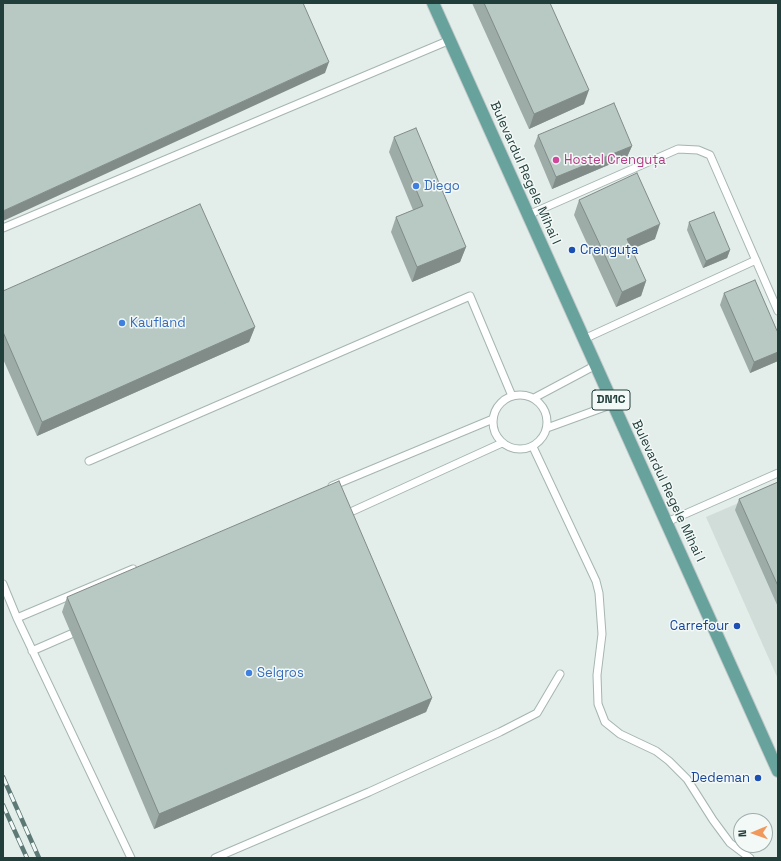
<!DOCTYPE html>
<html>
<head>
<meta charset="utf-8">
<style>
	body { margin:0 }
	#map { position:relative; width:781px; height:861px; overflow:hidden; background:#e3edea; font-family:"Space Grotesk",sans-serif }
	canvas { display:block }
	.frame { position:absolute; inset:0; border:4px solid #223e3b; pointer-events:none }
	.north { position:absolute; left:733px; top:813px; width:40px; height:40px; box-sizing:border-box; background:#f3f9f7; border:1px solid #9faeac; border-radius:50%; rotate:268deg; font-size:11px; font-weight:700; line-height:16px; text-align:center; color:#223e3b }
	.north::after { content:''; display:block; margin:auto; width:14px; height:18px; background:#f1995c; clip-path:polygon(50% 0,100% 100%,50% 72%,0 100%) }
</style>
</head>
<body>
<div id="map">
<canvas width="781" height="861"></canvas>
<div class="frame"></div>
<div class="north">N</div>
</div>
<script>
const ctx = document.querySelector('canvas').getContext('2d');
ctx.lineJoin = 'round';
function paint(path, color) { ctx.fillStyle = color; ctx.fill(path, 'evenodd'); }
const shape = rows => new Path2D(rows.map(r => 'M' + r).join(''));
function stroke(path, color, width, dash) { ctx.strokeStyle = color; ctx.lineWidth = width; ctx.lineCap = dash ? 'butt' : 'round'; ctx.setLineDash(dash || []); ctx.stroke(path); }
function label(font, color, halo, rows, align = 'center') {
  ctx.font = font + ' "Space Grotesk",sans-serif'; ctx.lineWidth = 3; ctx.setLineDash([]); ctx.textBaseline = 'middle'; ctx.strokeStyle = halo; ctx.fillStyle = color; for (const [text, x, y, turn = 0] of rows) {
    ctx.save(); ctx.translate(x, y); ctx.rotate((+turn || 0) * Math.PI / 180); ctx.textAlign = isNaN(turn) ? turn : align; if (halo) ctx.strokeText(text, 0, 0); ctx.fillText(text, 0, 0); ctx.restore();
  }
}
const built = shape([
	[778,486,778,679,706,517]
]);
const lane = shape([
	[528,215,678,149,698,150,710,155,778,311],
	[3,228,450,40],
	[584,339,756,260],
	'493 422a27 27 0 1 1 54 0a27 27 0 1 1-54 0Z',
	[534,398,596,365],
	[547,428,613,404],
	[533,447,596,581,599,593,602,634,597,675,598,704,605,722,620,734,656,751,669,761,687,779,713,820,730,843,750,858],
	[89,461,470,296,512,396],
	[332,486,493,419],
	[344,515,502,443],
	[667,522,778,473],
	[3,584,17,618],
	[32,651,71,634],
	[131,858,17,618,133,569],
	[215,858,369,792,500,732,537,713,560,674]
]);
const primary = shape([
	[433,3,778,771]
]);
const rail = shape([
	[3,777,39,858],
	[3,805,27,858]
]);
const wall = shape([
	[472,3,550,3,584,104,529,129],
	[538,135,632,146,627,157,552,189,534,146],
	[394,137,466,247,460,262,412,282,391,232,396,217,413,210,389,152],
	[579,200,655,239,631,249,646,281,641,296,616,307,574,215],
	[689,222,730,250,727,258,703,268,687,230],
	[3,291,255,327,249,342,37,436,3,359],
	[724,293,778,333,778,361,750,373,720,305],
	[778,482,778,607,735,510,739,499],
	[67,597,432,698,426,712,154,829,62,612]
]);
const shadedWall = shape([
	[329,62,325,73,3,221,3,211],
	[589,90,584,104,529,129,534,114],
	[632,146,627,157,552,189,556,177],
	[660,224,655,239,621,254,627,239],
	[466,247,460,262,412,282,417,267],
	[730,250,727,258,703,268,706,261],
	[646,281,641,296,616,307,622,292],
	[255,327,249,342,37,436,42,422],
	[778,352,778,361,750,373,754,362],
	[432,698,426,712,154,829,159,814]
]);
const building = shape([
	[3,3,303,3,329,62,3,211,3,3],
	[484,3,550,3,589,90,534,114,484,3],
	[614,103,632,146,556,177,538,135,614,103],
	[416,128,466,247,417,267,396,217,423,206,394,137,416,128],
	[637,173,660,224,627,239,646,281,622,292,579,200,637,173],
	[200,204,255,327,42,422,3,332,3,291,200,204],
	[714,212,730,250,706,261,689,222,714,212],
	[755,280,778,333,778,352,754,362,724,293,755,280],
	[339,481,432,698,159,814,67,597,339,481],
	[778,482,778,586,739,499,778,482]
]);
const markers = [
	[556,160,4,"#d1479c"],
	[416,186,4,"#3f7fe0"],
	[572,250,4,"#1a4fb4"],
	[122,323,4,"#3f7fe0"],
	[737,626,4,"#1a4fb4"],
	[249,673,4,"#3f7fe0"],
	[758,778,4,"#1a4fb4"]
];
const shields = [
	[611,400,38]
];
const shieldNames = [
	["DN1C",611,400]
];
const hotelNames = [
	["Hostel Crenguța",564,160]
];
const streetNames = [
	["Bulevardul Regele Mihai I",525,173,66],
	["Bulevardul Regele Mihai I",668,491,65]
];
const shopNames = [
	["Diego",424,186],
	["Kaufland",130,323],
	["Selgros",257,673]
];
const transitNames = [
	["Crenguța",580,250,"left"],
	["Carrefour",729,626],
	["Dedeman",750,778]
];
paint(built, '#d1ddd9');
stroke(lane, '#a5b5b2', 9);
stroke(primary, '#c1c9c8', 14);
stroke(lane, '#fff', 7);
stroke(primary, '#67a29c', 12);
stroke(rail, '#5d7976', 4.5);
stroke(rail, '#f3f9f7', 3, [9]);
paint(wall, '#9eaca8');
paint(shadedWall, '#818c88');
paint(building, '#b8c8c3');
stroke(building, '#818c88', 1);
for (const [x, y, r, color] of markers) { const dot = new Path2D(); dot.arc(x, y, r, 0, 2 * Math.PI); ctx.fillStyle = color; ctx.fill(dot); stroke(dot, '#f3f9f7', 1.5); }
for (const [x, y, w] of shields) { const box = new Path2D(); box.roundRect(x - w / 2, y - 10, w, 20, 3); ctx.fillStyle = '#f3f9f7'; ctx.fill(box); stroke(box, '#223e3b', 1); }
label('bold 12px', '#223e3b', null, shieldNames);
label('13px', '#b23c85', '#f3f9f7', hotelNames, 'left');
label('13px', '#223e3b', '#f3f9f7', streetNames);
label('13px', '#366cbe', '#f3f9f7', shopNames, 'left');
label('13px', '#164399', '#f3f9f7', transitNames, 'right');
</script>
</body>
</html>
